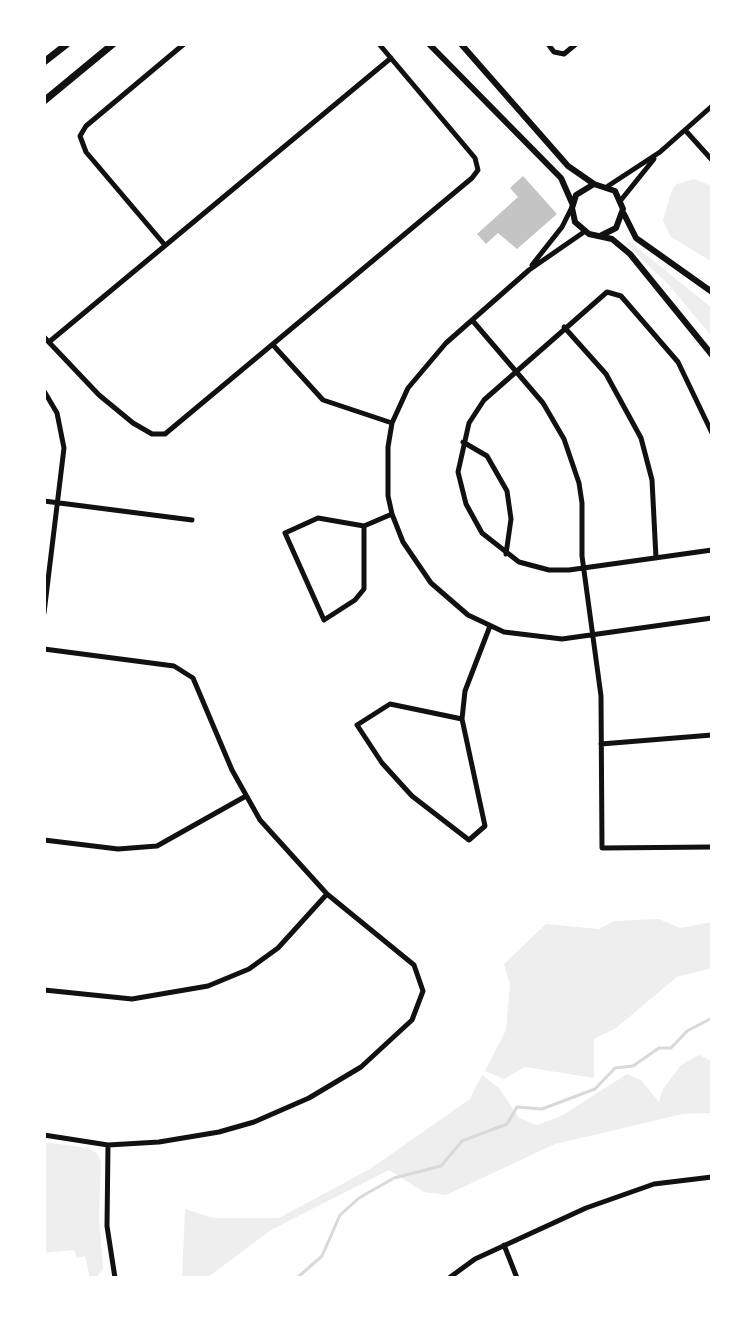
<!DOCTYPE html>
<html>
<head>
<meta charset="utf-8">
<style>
	body { margin:0 }
	#map { position:relative; width:756px; height:1322px; overflow:hidden; background:#fff; font-family:Karla,sans-serif }
	canvas { display:block }
	.frame { position:absolute; inset:0; border:46px solid #fff; pointer-events:none }
</style>
</head>
<body>
<div id="map">
<canvas width="756" height="1322"></canvas>
<div class="frame"></div>
</div>
<script>
const ctx = document.querySelector('canvas').getContext('2d');
ctx.lineJoin = 'round';
function paint(path, color) { ctx.fillStyle = color; ctx.fill(path, 'evenodd'); }
const shape = rows => new Path2D(rows.map(r => 'M' + r).join(''));
function stroke(path, color, width, dash) { ctx.strokeStyle = color; ctx.lineWidth = width; ctx.lineCap = dash ? 'butt' : 'round'; ctx.setLineDash(dash || []); ctx.stroke(path); }
const green = shape([
	[694,179,712,186,712,262,670,236,663,220,672,190,677,184],
	[629,241,712,308,712,337,669,285,626,244],
	[659,919,680,928,712,922,712,968,677,977,616,1028,594,1039,594,1078,525,1067,504,1079,485,1071,506,1030,510,985,504,964,546,924,599,929,614,921],
	[699,1055,712,1061,712,1113,683,1114,555,1144,446,1195,424,1192,389,1170,271,1230,207,1278,182,1278,185,1209,213,1218,279,1218,370,1169,470,1099,482,1075,499,1088,519,1118,537,1125,563,1115,627,1074,641,1080,659,1102,663,1089,681,1065],
	[44,1142,87,1148,97,1153,101,1162,99,1217,103,1269,96,1278,90,1278,85,1256,77,1258,74,1250,44,1253]
]);
const stream = shape([
	[297,1278,322,1256,340,1215,359,1198,394,1178,441,1166,462,1141,507,1124,517,1107,542,1109,595,1089,615,1068,633,1066,659,1048,671,1048,687,1031,712,1018]
]);
const building = shape([
	[523,176,557,214,517,249,498,233,486,244,477,234,518,197,510,188]
]);
const minor = shape([
	[548,44,554,52,564,54,576,44],
	[685,130,712,160],
	[608,186,660,152,712,106],
	[621,200,654,159],
	[584,232,529,270,446,343,408,388,392,423,388,447,388,496,392,514,403,542,431,583,468,615,504,632,562,639,712,618],
	[164,244,86,152,80,136,86,126,184,44],
	[532,265,562,227,571,209],
	[472,320,543,403,564,439,579,483,582,503,582,556,601,696,602,848,712,847],
	[564,327,606,374,641,438,652,480,656,558],
	[44,337,99,395,133,423,152,434,165,434,472,178,478,170,475,158,379,44],
	[49,342,391,58],
	[273,345,323,400,392,423],
	[44,391,57,413,64,448,44,613],
	[712,433,678,362,621,296,607,292,484,400,469,423,458,472,466,504,482,533,519,562,549,570,569,570,712,550],
	[463,442,487,456,507,491,511,519,506,554],
	[44,501,192,520],
	[364,526,364,589,355,600,324,620,285,533,318,518,364,526,392,514],
	[44,649,174,666,193,678,232,770,260,820,327,894,414,965,423,991,412,1020,361,1067,309,1098,254,1122,219,1132,159,1142,108,1145,44,1135],
	[462,719,485,826,469,840,412,796,382,763,357,725,390,704,462,719,465,691,490,626],
	[601,744,712,735],
	[44,840,118,849,157,846,246,796],
	[44,990,132,999,208,986,249,969,278,948,327,894],
	[108,1145,107,1226,115,1278],
	[504,1245,517,1278],
	[449,1278,475,1259,586,1208,654,1184,712,1177]
]);
const tertiary = shape([
	[429,44,561,178,572,203],
	[461,44,568,166,594,184],
	[624,214,636,238,712,292],
	[602,235,616,228,623,209,615,191,594,184,576,195,572,208,575,222,589,234,612,239,630,254,712,355]
]);
const secondary = shape([
	[44,62,67,44],
	[44,101,113,44]
]);
paint(green, '#eee');
stroke(stream, '#d9d9d9', 3);
paint(building, '#c4c4c4');
stroke(minor, '#111', 5);
stroke(tertiary, '#111', 6);
stroke(secondary, '#111', 7);
</script>
</body>
</html>
